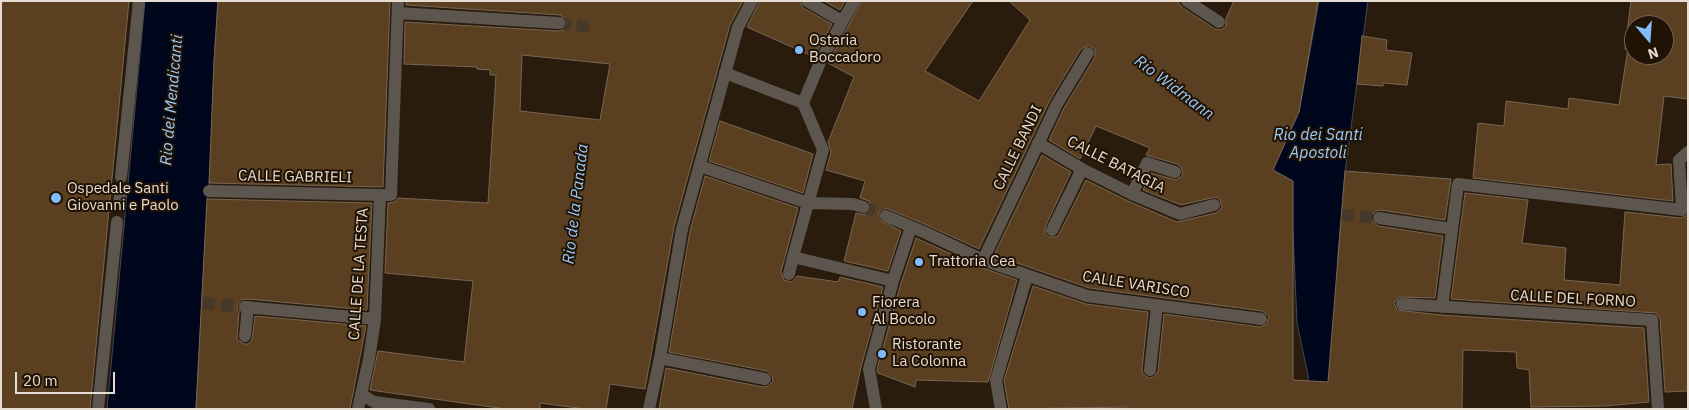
<!DOCTYPE html>
<html>
<head>
<meta charset="utf-8">
<style>
	body { margin:0 }
	#map { position:relative; width:1689px; height:410px; overflow:hidden; background:#2a1c0c; font-family:"IBM Plex Sans",sans-serif }
	canvas { display:block }
	.frame { position:absolute; inset:0; border:2px solid #e6dcd2; pointer-events:none }
	.north { position:absolute; left:1624px; top:15px; width:50px; height:50px; box-sizing:border-box; background:#211304; border:1px solid #706356; border-radius:50%; rotate:162deg; font-size:14px; font-weight:700; line-height:20px; text-align:center; color:#e6dcd2 }
	.north::after { content:''; display:block; margin:auto; width:18px; height:22px; background:#81bdfa; clip-path:polygon(50% 0,100% 100%,50% 72%,0 100%) }
	.scale { position:absolute; left:15px; top:372px; width:100px; height:22px; box-sizing:border-box; border:2px solid #e6dcd2; border-top:0; padding-left:6px; font-size:15px; line-height:18px; white-space:nowrap; color:#e6dcd2; -webkit-text-stroke:4px #211304; paint-order:stroke }
</style>
</head>
<body>
<div id="map">
<canvas width="1689" height="410"></canvas>
<div class="frame"></div>
<div class="north">N</div>
<div class="scale">20 m</div>
</div>
<script>
const ctx = document.querySelector('canvas').getContext('2d');
ctx.lineJoin = 'round';
function paint(path, color) { ctx.fillStyle = color; ctx.fill(path, 'evenodd'); }
const shape = rows => new Path2D(rows.map(r => 'M' + r).join(''));
function stroke(path, color, width, dash) { ctx.strokeStyle = color; ctx.lineWidth = width; ctx.lineCap = dash ? 'butt' : 'round'; ctx.setLineDash(dash || []); ctx.stroke(path); }
function label(font, color, halo, rows, align = 'center') {
  ctx.font = font + ' "IBM Plex Sans",sans-serif'; ctx.lineWidth = 4; ctx.setLineDash([]); ctx.textBaseline = 'middle'; ctx.strokeStyle = halo; ctx.fillStyle = color; for (const [text, x, y, turn = 0] of rows) {
    ctx.save(); ctx.translate(x, y); ctx.rotate((+turn || 0) * Math.PI / 180); ctx.textAlign = isNaN(turn) ? turn : align; if (halo) ctx.strokeText(text, 0, 0); ctx.fillText(text, 0, 0); ctx.restore();
  }
}
const water = shape([
	[145,1,218,1,214,62,211,161,207,208,196,409,107,409,145,1],
	[1319,1,1368,1,1345,172,1338,255,1337,291,1345,356,1311,409,1308,375,1297,323,1293,233,1201,130,1299,112,1319,1]
]);
const building = shape([
	[1,1,129,1,90,409,1,409,1,1],
	[218,1,390,1,383,187,209,183,214,62,218,1],
	[406,1,743,1,730,25,674,227,645,389,610,384,606,409,585,409,540,403,540,409,506,409,370,390,378,351,464,362,473,281,385,273,388,203,395,202,398,198,488,203,496,75,490,75,490,70,477,69,477,67,404,64,405,22,558,31,563,30,567,24,566,19,560,15,406,5,406,1],
	[522,55,610,64,600,120,520,111,522,55],
	[760,1,799,1,803,8,832,24,814,57,747,27,760,1],
	[824,1,845,1,840,10,824,1],
	[862,1,973,1,925,71,979,101,1030,20,1009,1,1177,1,1183,8,1215,29,1221,30,1226,26,1226,18,1234,1,1318,1,1299,112,1273,170,1293,181,1293,380,1328,382,1345,171,1451,179,1445,220,1380,210,1376,211,1371,216,1372,221,1378,226,1443,236,1435,298,1399,297,1394,303,1397,310,1441,315,1644,328,1649,402,1605,406,1531,407,1529,370,1517,368,1516,352,1463,350,1462,409,1127,409,1127,407,1009,409,1004,380,1033,286,1086,304,1148,312,1142,369,1143,374,1149,378,1154,377,1158,371,1164,314,1260,327,1267,324,1269,316,1262,311,1089,288,994,255,1042,155,1071,172,1045,227,1045,234,1049,237,1056,237,1059,234,1086,180,1128,201,1177,222,1216,213,1222,208,1220,200,1216,197,1181,205,1143,190,1151,173,1176,180,1183,175,1181,167,1177,164,1146,155,1150,148,1096,126,1080,159,1049,140,1064,108,1095,57,1095,49,1089,45,1081,49,1050,100,979,249,929,226,886,208,879,212,879,220,901,231,888,271,844,261,856,213,865,215,869,213,871,206,869,201,860,198,865,181,826,170,831,152,828,142,854,77,828,63,862,1],
	[1631,1,1688,1,1688,99,1664,96,1656,165,1671,164,1673,201,1473,178,1478,123,1504,126,1506,101,1568,109,1569,98,1619,105,1628,49,1625,49,1631,1],
	[1634,25,1664,25,1664,55,1634,55,1634,25],
	[1362,36,1387,40,1386,50,1412,53,1407,85,1383,83,1383,86,1357,84,1362,36],
	[720,121,813,154,803,193,709,161,720,121],
	[705,176,798,208,781,272,784,280,792,282,797,276,838,282,840,277,883,287,861,367,852,409,659,409,666,368,763,387,768,386,773,381,772,376,767,371,669,352,690,231,705,176],
	[1465,193,1528,200,1522,243,1566,248,1564,280,1620,285,1625,212,1681,218,1688,215,1688,391,1665,392,1660,319,1656,313,1451,299,1465,193],
	[207,199,372,203,367,310,248,299,241,300,237,306,239,312,237,339,244,344,248,344,252,340,255,316,366,326,350,409,196,409,207,199],
	[916,238,980,267,1017,280,988,382,916,380,915,387,878,373,877,369,901,283,916,238]
]);
const minorTunnel = shape([
	[559,23,590,27],
	[863,207,886,216],
	[1342,215,1379,218],
	[203,303,245,307]
]);
const minor = shape([
	[807,1,842,21],
	[1187,1,1219,22],
	[398,13,559,23],
	[725,73,803,103,823,150,793,257,893,281],
	[803,103,821,60,854,1],
	[1038,143,1082,169,1132,194,1180,214,1214,205],
	[700,166,808,203,853,204,863,207],
	[121,177,139,1],
	[209,191,380,195],
	[1132,194,1147,163,1175,172],
	[119,204,120,195],
	[886,216,926,233,983,260,1087,296,1261,319],
	[1379,218,1452,229],
	[1052,230,1082,169],
	[983,260,1057,104,1088,53],
	[789,274,793,257],
	[1402,304,1652,320,1658,409],
	[245,307,375,319],
	[1442,307,1458,184,1682,210,1679,160,1688,152],
	[245,336,248,307],
	[660,358,765,379],
	[1150,370,1157,306],
	[361,394,374,402,429,409],
	[98,409,117,222],
	[358,409,369,359,375,319,380,195,391,195,398,1],
	[649,409,660,358,682,229,738,27,752,1],
	[876,409,869,369,893,281,911,227],
	[1001,409,996,380,1027,276]
]);
const markers = [
	[799,50,5,"#81bdfa"],
	[56,198,6,"#81bdfa"],
	[919,262,5,"#81bdfa"],
	[862,312,5,"#81bdfa"],
	[882,354,5,"#81bdfa"]
];
const poiNames = [
	["Ostaria",809,41],
	["Boccadoro",809,58],
	["Ospedale Santi",67,189],
	["Giovanni e Paolo",67,206],
	["Trattoria Cea",929,262],
	["Fiorera",872,303],
	["Al Bocolo",872,320],
	["Ristorante",892,345],
	["La Colonna",892,362]
];
const streetNames = [
	["CALLE BANDI",1018,148,-64],
	["CALLE BATAGIA",1116,165,27],
	["CALLE GABRIELI",295,177,1],
	["CALLE DE LA TESTA",359,274,-86],
	["CALLE VARISCO",1136,285,9],
	["CALLE DEL FORNO",1573,299,3]
];
const waterNames = [
	["Rio Widmann",1174,88,37],
	["Rio dei Mendicanti",172,100,-85],
	["Rio dei Santi",1318,135],
	["Apostoli",1318,153],
	["Rio de la Panada",576,204,-83]
];
paint(water, '#00071d');
stroke(water, '#454753', 1);
paint(building, '#5b3f21');
stroke(building, '#786655', 1);
stroke(minorTunnel, '#46392a', 12, [12, 6]);
stroke(minor, '#5d564e', 12);
for (const [x, y, r, color] of markers) { const dot = new Path2D(); dot.arc(x, y, r, 0, 2 * Math.PI); ctx.fillStyle = color; ctx.fill(dot); stroke(dot, '#211304', 2); }
label('15px', '#e6dcd2', '#211304', poiNames, 'left');
label('15px', '#e6dcd2', '#211304', streetNames);
label('italic 16px', '#99cafd', '#211304', waterNames);
</script>
</body>
</html>
